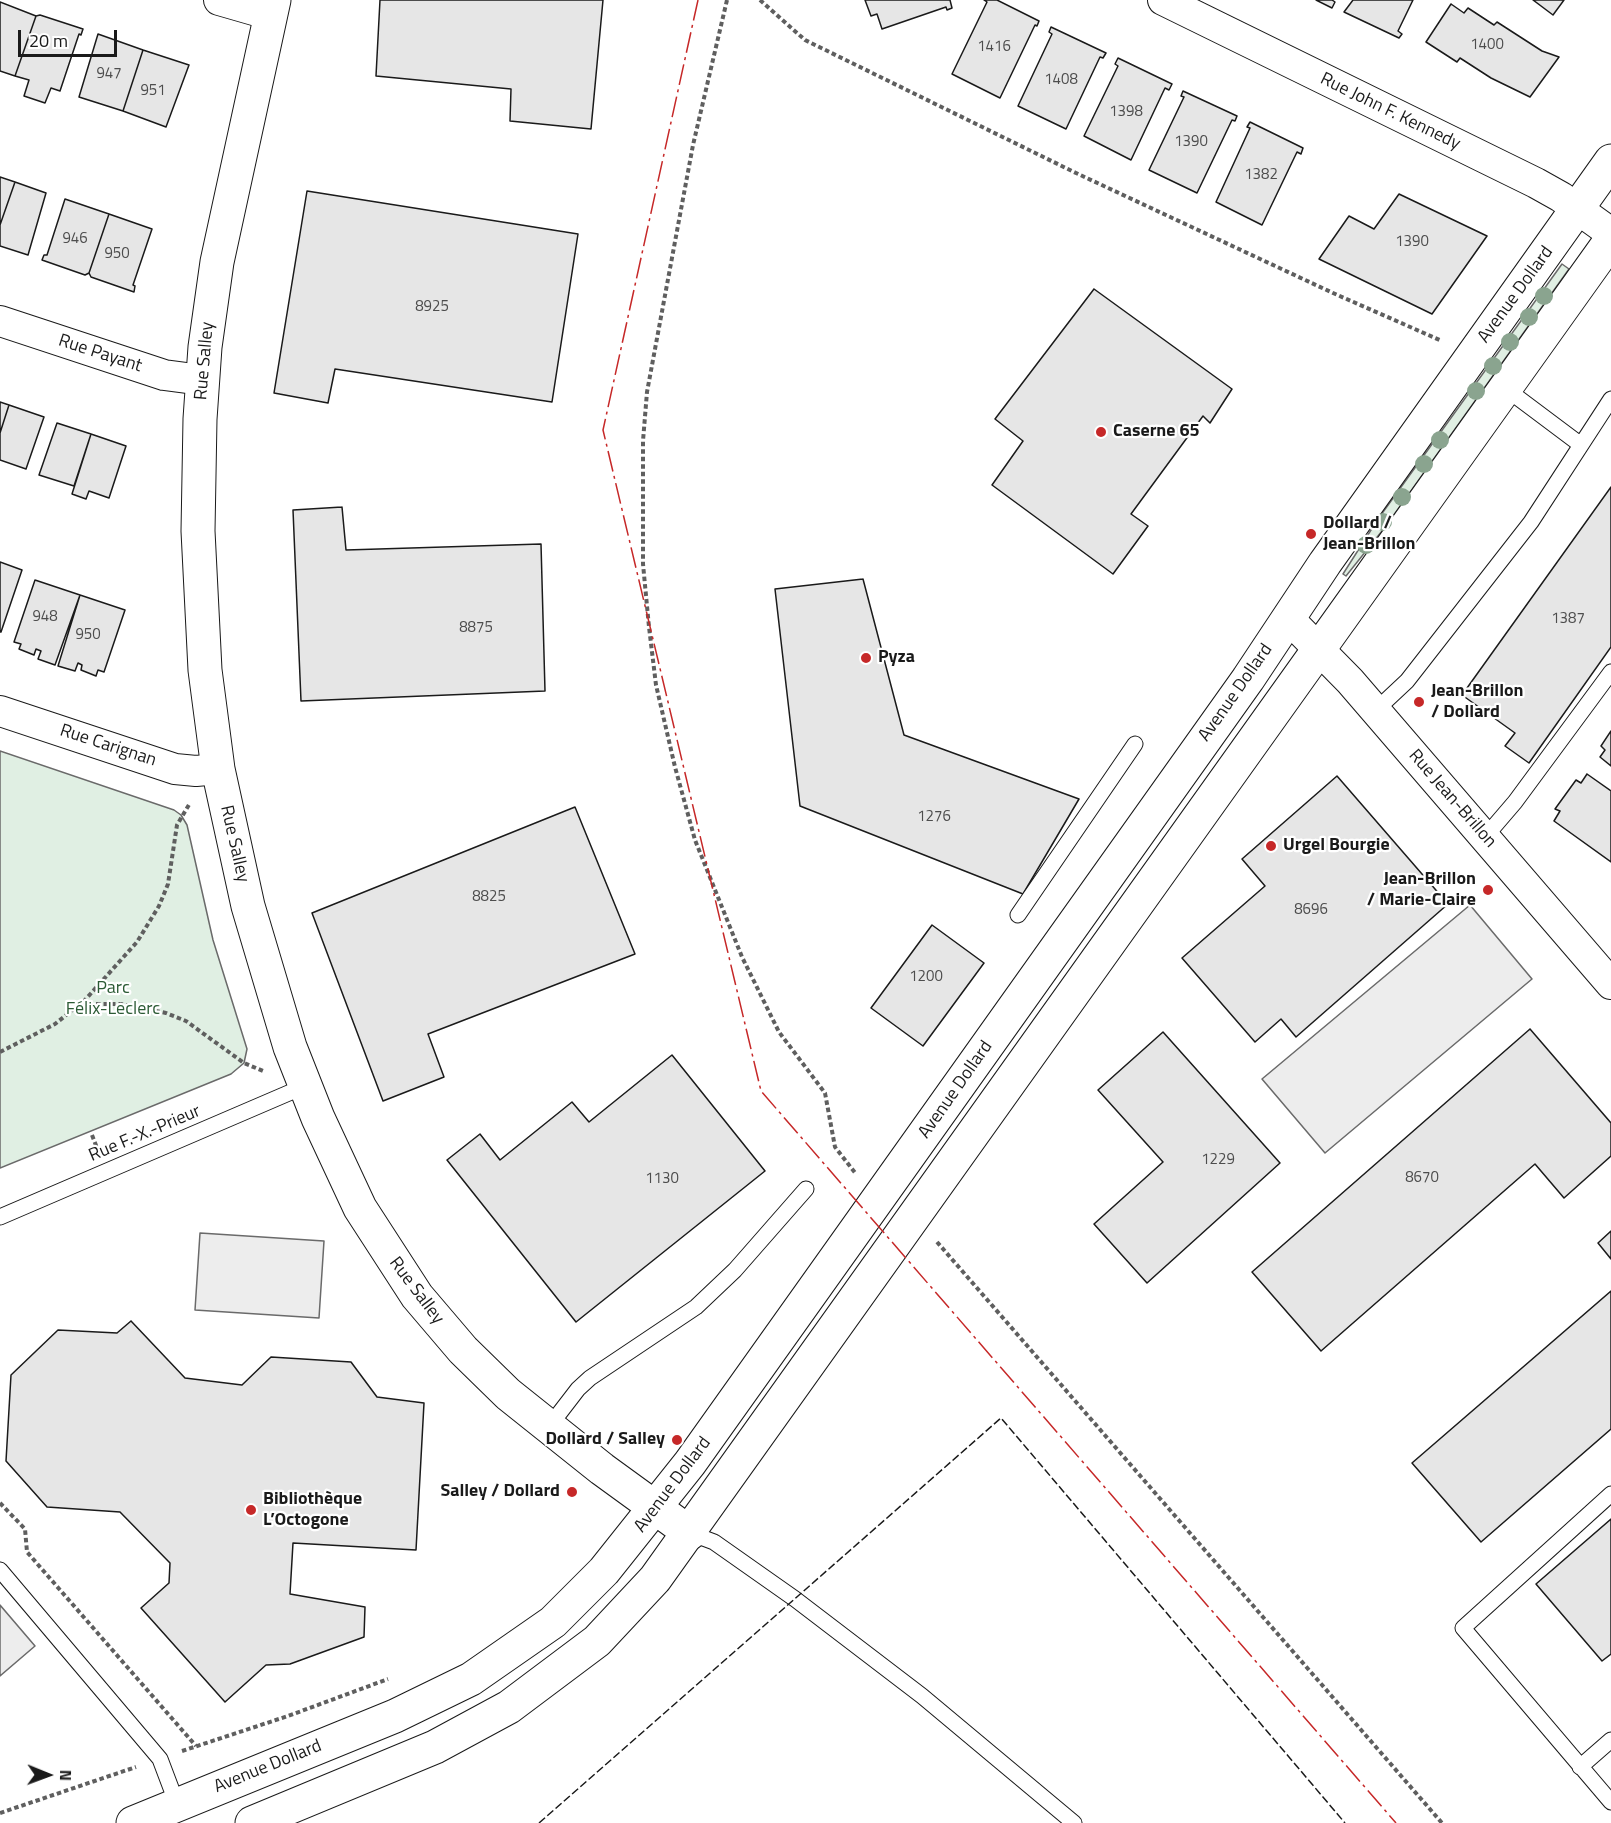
<!DOCTYPE html>
<html>
<head>
<meta charset="utf-8">
<style>
	body { margin:0 }
	#map { position:relative; width:1611px; height:1823px; overflow:hidden; background:#fff; font-family:"Titillium Web",sans-serif }
	canvas { display:block }
	.north { position:absolute; left:18px; top:1745px; width:60px; height:60px; -webkit-text-stroke:4px #fff; paint-order:stroke; rotate:91deg; font-size:16px; font-weight:700; line-height:24px; text-align:center; color:#1a1a1a }
	.north::after { content:''; display:block; margin:auto; width:21px; height:27px; background:#1a1a1a; clip-path:polygon(50% 0,100% 100%,50% 72%,0 100%) }
	.scale { position:absolute; left:18px; top:30px; width:99px; height:27px; box-sizing:border-box; border:3px solid #1a1a1a; border-top:0; padding-left:8px; font-size:18px; line-height:21px; white-space:nowrap; color:#1a1a1a; -webkit-text-stroke:4px #fff; paint-order:stroke }
</style>
</head>
<body>
<div id="map">
<canvas width="1611" height="1823"></canvas>
<div class="north">N</div>
<div class="scale">20 m</div>
</div>
<script>
const ctx = document.querySelector('canvas').getContext('2d');
ctx.lineJoin = 'round';
function paint(path, color) { ctx.fillStyle = color; ctx.fill(path, 'evenodd'); }
const shape = rows => new Path2D(rows.map(r => 'M' + r).join(''));
function stroke(path, color, width, dash) { ctx.strokeStyle = color; ctx.lineWidth = width; ctx.lineCap = dash ? 'butt' : 'round'; ctx.setLineDash(dash || []); ctx.stroke(path); }
function label(font, color, halo, rows, align = 'center') {
  ctx.font = font + ' "Titillium Web",sans-serif'; ctx.lineWidth = 4.5; ctx.setLineDash([]); ctx.textBaseline = 'middle'; ctx.strokeStyle = halo; ctx.fillStyle = color; for (const [text, x, y, turn = 0] of rows) {
    ctx.save(); ctx.translate(x, y); ctx.rotate((+turn || 0) * Math.PI / 180); ctx.textAlign = isNaN(turn) ? turn : align; if (halo) ctx.strokeText(text, 0, 0); ctx.fillText(text, 0, 0); ctx.restore();
  }
}
const green = shape([
	[1562,264,1569,269,1386,526,1346,576,1343,574,1378,519,1562,264],
	[0,751,174,810,181,815,187,825,213,940,247,1049,244,1063,231,1074,0,1168,0,751]
]);
const parking = shape([
	[1470,905,1532,979,1325,1153,1262,1079,1470,905],
	[200,1233,324,1241,319,1318,195,1310,200,1233],
	[0,1605,35,1646,0,1676,0,1605]
]);
const building = shape([
	[380,0,603,0,591,129,510,121,511,89,376,76,380,0],
	[865,0,950,0,952,8,947,10,946,7,882,29,877,14,871,16,865,0],
	[984,0,997,0,1039,21,1037,26,1035,25,1000,98,952,74,987,2,984,0],
	[1316,0,1332,0,1335,2,1332,8,1316,0],
	[1353,0,1413,0,1398,31,1402,34,1399,38,1344,12,1353,0],
	[1533,0,1564,0,1553,15,1533,0],
	[0,2,36,16,15,76,0,71,0,2],
	[1451,4,1464,13,1468,8,1494,25,1497,22,1542,51,1559,57,1530,97,1491,78,1460,58,1457,62,1426,42,1451,4],
	[40,15,83,29,81,35,79,34,60,91,51,88,45,103,24,96,29,80,15,76,36,16,40,15],
	[1051,27,1106,53,1103,58,1100,57,1066,129,1018,106,1052,34,1049,32,1051,27],
	[98,34,143,50,123,111,79,97,98,34],
	[143,50,189,65,166,127,123,111,143,50],
	[1118,58,1172,84,1169,90,1165,88,1131,160,1084,136,1118,66,1115,64,1118,58],
	[1183,91,1237,116,1235,121,1232,120,1197,193,1149,170,1184,97,1181,96,1183,91],
	[1250,122,1303,148,1301,154,1297,152,1262,225,1216,202,1250,128,1247,127,1250,122],
	[0,177,15,182,0,225,0,177],
	[15,182,46,193,28,255,0,246,0,225,15,182],
	[307,191,578,234,552,402,335,369,328,403,274,393,307,191],
	[1399,194,1487,236,1432,314,1319,259,1349,216,1374,229,1399,194],
	[65,199,109,214,89,273,85,275,42,260,44,255,47,255,65,199],
	[109,214,152,229,133,285,135,286,134,292,91,277,89,273,109,214],
	[1094,289,1232,389,1210,423,1203,416,1131,514,1148,526,1113,574,992,485,1023,441,995,419,1094,289],
	[0,402,9,405,0,433,0,402],
	[9,405,44,417,26,469,0,460,0,433,9,405],
	[57,423,91,434,74,486,39,475,57,423],
	[91,434,126,446,109,498,89,491,86,499,72,494,91,434],
	[1611,487,1611,647,1529,763,1505,746,1515,733,1462,695,1611,487],
	[342,507,346,550,541,544,545,691,301,701,293,510,342,507],
	[0,562,22,570,1,632,0,632,0,562],
	[863,579,904,735,1079,799,1023,894,800,806,775,589,863,579],
	[35,580,80,595,55,665,38,659,41,651,36,649,34,655,19,649,21,644,14,642,35,580],
	[80,595,125,610,104,672,98,670,96,676,81,670,82,665,78,663,75,671,58,666,80,595],
	[1611,731,1611,766,1600,757,1605,750,1601,746,1611,731],
	[1587,774,1611,791,1611,862,1554,821,1560,811,1555,809,1576,780,1581,783,1587,774],
	[1337,776,1448,904,1296,1037,1281,1019,1255,1042,1182,958,1265,886,1242,859,1337,776],
	[575,807,635,954,428,1034,444,1077,383,1101,312,913,575,807],
	[932,925,984,963,923,1046,871,1008,932,925],
	[1530,1029,1611,1123,1611,1156,1564,1198,1535,1164,1321,1351,1252,1272,1530,1029],
	[1163,1032,1280,1163,1147,1283,1094,1224,1163,1162,1098,1090,1163,1032],
	[672,1055,765,1171,576,1322,447,1160,480,1134,500,1160,572,1102,589,1122,672,1055],
	[1611,1231,1611,1259,1598,1243,1611,1231],
	[1611,1291,1611,1429,1481,1542,1412,1463,1611,1291],
	[131,1321,185,1378,242,1385,271,1357,351,1362,377,1397,424,1403,416,1550,293,1543,290,1594,365,1607,364,1637,290,1664,266,1665,225,1702,141,1608,169,1583,170,1563,120,1512,47,1507,6,1461,11,1375,58,1330,117,1333,131,1321],
	[1611,1519,1611,1654,1602,1661,1536,1584,1611,1519]
]);
const path = shape([
	[727,0,693,145,647,392,643,441,643,564,649,627,656,685,675,767,695,840,742,957,779,1032,825,1093,835,1147,856,1174],
	[760,0,805,40,1076,173,1333,293,1442,341],
	[81,1004,121,1004,166,1013,186,1021,244,1063,263,1071],
	[0,1052,55,1024,85,1000,137,942,159,906,168,884,177,825,190,803],
	[92,1135,97,1148],
	[937,1242,1442,1823],
	[0,1503,25,1529,27,1552,196,1746],
	[182,1751,288,1716,388,1679],
	[0,1813,136,1767]
]);
const service = shape([
	[1505,388,1581,445],
	[1375,711,1407,681,1531,522,1611,399],
	[1485,837,1515,802,1611,672],
	[1018,915,1135,744],
	[0,1217,305,1086],
	[548,1428,578,1389,590,1378,696,1307,735,1270,806,1189],
	[1611,1494,1463,1628,1611,1802],
	[690,1533,714,1542,795,1599,922,1696,1074,1823],
	[0,1570,160,1759,177,1804],
	[1580,1767,1611,1740]
]);
const minor = shape([
	[219,0,271,15],
	[1163,0,1536,183,1561,197,1611,233],
	[0,321,164,375,202,380],
	[1288,618,1350,681,1611,984],
	[0,711,175,769,196,771,218,769]
]);
const tertiary = shape([
	[274,0,217,262,205,347,200,419,198,531,205,670,218,769,248,906,290,1047,318,1118,360,1208,417,1296,463,1350,508,1394,602,1469,690,1533]
]);
const secondary = shape([
	[133,1823,395,1716,471,1679,553,1622,604,1571,690,1463,1248,679,1325,563,1611,161],
	[252,1823,435,1747,509,1707,597,1641,655,1579,1611,240]
]);
const fence = shape([
	[539,1823,1001,1418,1345,1823]
]);
const power = shape([
	[698,0,603,430,761,1091,1396,1823]
]);
const trees = [
	[1544,296],
	[1529,317],
	[1510,342],
	[1493,366],
	[1476,391],
	[1440,440],
	[1424,464],
	[1402,497],
	[1383,522],
	[1366,545]
];
const markers = [
	[1101,432,6,"#c62828"],
	[1311,534,6,"#c62828"],
	[866,658,6,"#c62828"],
	[1419,702,6,"#c62828"],
	[1271,846,6,"#c62828"],
	[1488,890,6,"#c62828"],
	[677,1440,6,"#c62828"],
	[572,1492,6,"#c62828"],
	[251,1510,6,"#c62828"]
];
const numberNames = [
	["1400",1487,45],
	["1416",994,47],
	["947",109,74],
	["1408",1061,80],
	["951",153,91],
	["1398",1126,112],
	["1390",1191,142],
	["1382",1261,175],
	["946",75,239],
	["1390",1412,242],
	["950",117,254],
	["8925",432,307],
	["948",45,617],
	["1387",1568,619],
	["8875",476,628],
	["950",88,635],
	["1276",934,817],
	["8825",489,897],
	["8696",1311,910],
	["1200",926,977],
	["1229",1218,1160],
	["8670",1422,1178],
	["1130",662,1179]
];
const streetNames = [
	["Rue John F. Kennedy",1390,112,26],
	["Avenue Dollard",1516,295,-54],
	["Rue Payant",100,354,18],
	["Rue Salley",205,361,-85],
	["Avenue Dollard",1236,693,-55],
	["Rue Carignan",108,746,18],
	["Rue Jean-Brillon",1452,799,49],
	["Rue Salley",234,844,77],
	["Avenue Dollard",956,1090,-55],
	["Rue F.-X.-Prieur",145,1134,-23],
	["Rue Salley",416,1291,53],
	["Avenue Dollard",673,1485,-53],
	["Avenue Dollard",268,1767,-22]
];
const poiNames = [
	["Caserne 65",1113,432],
	["Dollard /",1323,524],
	["Jean-Brillon",1323,545],
	["Pyza",878,658],
	["Jean-Brillon",1431,692],
	["/ Dollard",1431,713],
	["Urgel Bourgie",1283,846],
	["Jean-Brillon",1476,880,"right"],
	["/ Marie-Claire",1476,901,"right"],
	["Dollard / Salley",665,1440,"right"],
	["Salley / Dollard",560,1492,"right"],
	["Bibliothèque",263,1500],
	["L’Octogone",263,1521]
];
const parkNames = [
	["Parc",113,989],
	["Félix-Leclerc",113,1010]
];
paint(green, '#e0efe3');
stroke(green, '#6a6a6a', 1.5);
paint(parking, '#ededed');
stroke(parking, '#6a6a6a', 1.5);
paint(building, '#e6e6e6');
stroke(building, '#1a1a1a', 1.5);
stroke(service, '#1a1a1a', 17);
stroke(minor, '#1a1a1a', 32);
stroke(tertiary, '#1a1a1a', 35);
stroke(secondary, '#1a1a1a', 35);
stroke(path, '#5f5f5f', 4, [4.5, 3]);
stroke(service, '#fff', 15);
stroke(minor, '#fff', 30);
stroke(tertiary, '#fff', 33);
stroke(secondary, '#fff', 33);
stroke(fence, '#1a1a1a', 1.5, [8, 3]);
stroke(power, '#c62828', 1.5, [21, 4.5, 3, 4.5]);
ctx.fillStyle = '#8aa48f';
for (const [x, y] of trees) { ctx.beginPath(); ctx.arc(x, y, 9, 0, 2 * Math.PI); ctx.fill(); }
for (const [x, y, r, color] of markers) { const dot = new Path2D(); dot.arc(x, y, r, 0, 2 * Math.PI); ctx.fillStyle = color; ctx.fill(dot); stroke(dot, '#fff', 2); }
label('15px', '#4d4d4d', null, numberNames);
label('18px', '#1a1a1a', '#fff', streetNames);
label('bold 18px', '#1a1a1a', '#fff', poiNames, 'left');
label('18px', '#2b5a34', '#fff', parkNames);
</script>
</body>
</html>
